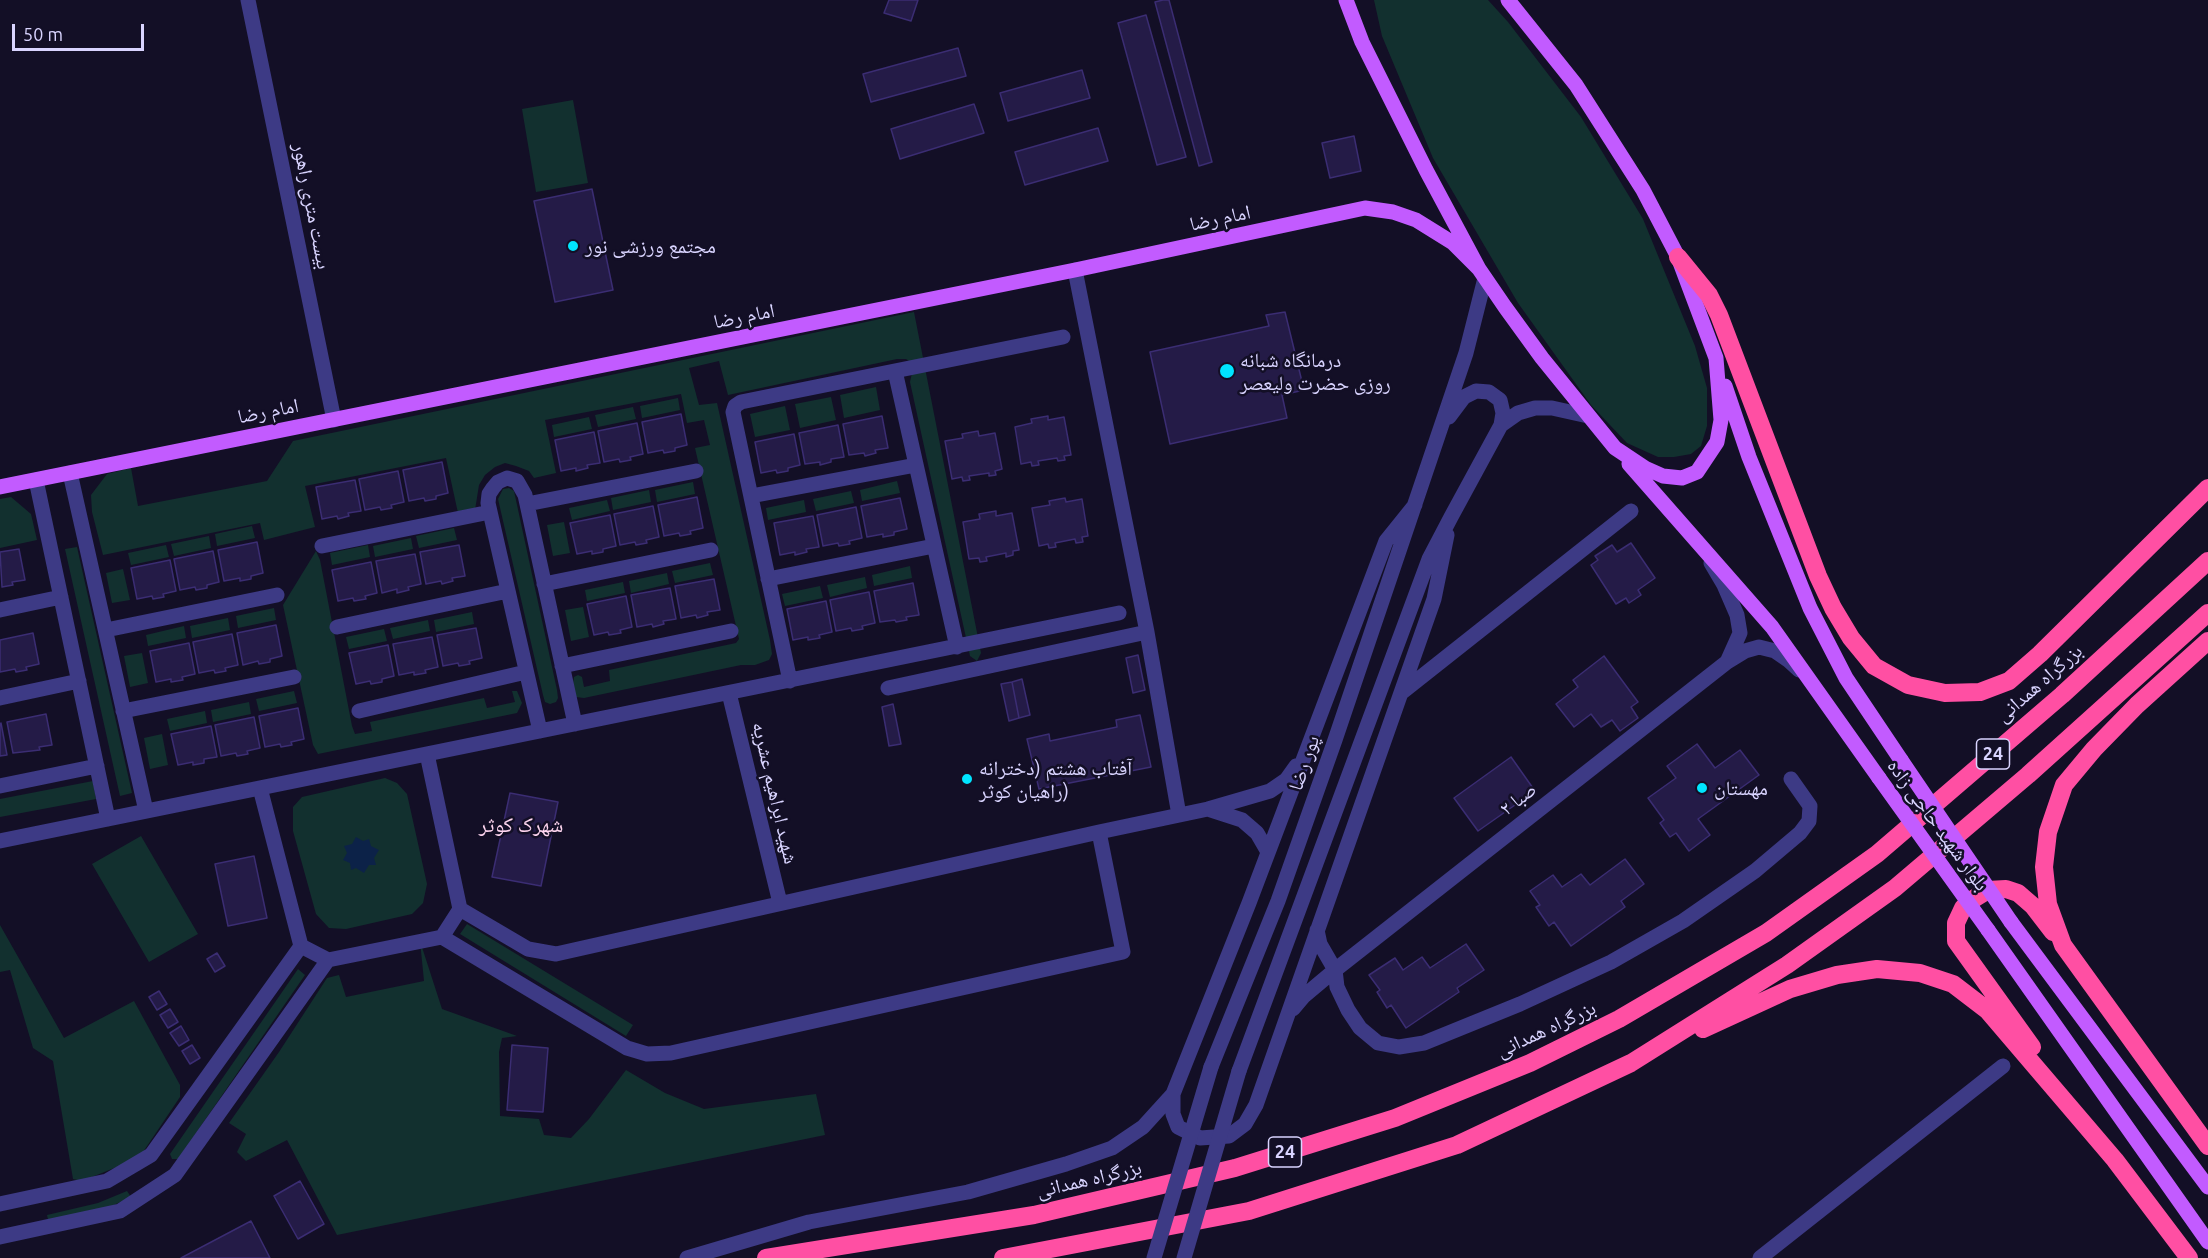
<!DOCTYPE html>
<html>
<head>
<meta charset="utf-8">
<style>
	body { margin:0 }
	#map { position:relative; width:2208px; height:1258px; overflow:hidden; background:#130f26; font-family:Ubuntu,sans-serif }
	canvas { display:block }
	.scale { position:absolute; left:12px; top:24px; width:132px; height:27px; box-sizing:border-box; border:3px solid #d9d4ff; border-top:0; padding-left:8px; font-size:18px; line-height:21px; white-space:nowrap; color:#d9d4ff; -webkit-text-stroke:4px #130f26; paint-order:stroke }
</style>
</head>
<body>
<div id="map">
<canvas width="2208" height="1258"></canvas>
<div class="scale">50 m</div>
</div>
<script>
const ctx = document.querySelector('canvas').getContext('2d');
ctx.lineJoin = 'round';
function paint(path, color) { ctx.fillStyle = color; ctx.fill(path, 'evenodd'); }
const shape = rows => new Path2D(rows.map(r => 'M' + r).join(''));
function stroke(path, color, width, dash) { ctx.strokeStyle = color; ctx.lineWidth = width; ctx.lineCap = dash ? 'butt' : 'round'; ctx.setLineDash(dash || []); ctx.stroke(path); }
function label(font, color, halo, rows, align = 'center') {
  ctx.font = font + ' Ubuntu,"Noto Naskh Arabic",sans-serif'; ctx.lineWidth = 5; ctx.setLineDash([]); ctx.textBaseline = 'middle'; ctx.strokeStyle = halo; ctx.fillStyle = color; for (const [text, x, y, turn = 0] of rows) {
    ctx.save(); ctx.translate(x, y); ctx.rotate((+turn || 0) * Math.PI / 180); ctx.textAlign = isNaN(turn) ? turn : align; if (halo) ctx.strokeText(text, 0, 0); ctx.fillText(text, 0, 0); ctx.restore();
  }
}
const green = shape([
	[1374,0,1488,0,1508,22,1581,117,1643,219,1695,346,1707,388,1707,426,1701,446,1691,454,1674,457,1658,457,1627,443,1591,405,1518,303,1433,158,1382,36],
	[573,100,588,183,536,192,522,109],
	[914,312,981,653,977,661,970,656,910,382,914,364,906,359,897,359,728,395,719,361,689,368,699,405,717,403,770,640,772,654,769,660,755,665,741,665,584,698,576,697,572,691,574,677,578,675,582,677,584,687,610,681,609,670,736,643,739,639,695,448,710,445,704,420,687,423,681,394,545,420,556,473,534,478,529,471,516,466,505,463,495,467,485,475,479,485,475,510,458,513,446,458,305,486,315,527,264,540,260,523,103,555,92,512,91,495,107,474,131,468,138,506,267,481,293,441],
	[876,387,880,410,844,418,840,395],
	[831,397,836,420,800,428,795,404],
	[678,398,680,410,642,418,640,406],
	[785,406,790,430,755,437,750,414],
	[633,407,636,419,598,427,595,415],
	[589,417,592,429,554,437,552,425],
	[897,481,900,493,862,501,860,490],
	[693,482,695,494,657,502,655,490],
	[509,488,514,491,557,690,558,698,556,702,550,704,545,702,543,695,498,499,503,489],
	[649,490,651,502,613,510,611,498],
	[851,491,854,503,816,511,813,499],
	[11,497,31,514,37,540,0,548,0,499],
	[607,500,610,511,572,520,569,508],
	[804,500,806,512,768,520,766,508],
	[564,522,570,553,553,556,547,525],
	[252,526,255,538,217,546,215,534],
	[454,528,457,540,419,548,416,536],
	[209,536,211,548,174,556,171,544],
	[411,538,413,549,375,557,373,546],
	[166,545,169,557,131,565,128,553],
	[368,545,370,557,332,565,330,553],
	[77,547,132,793,120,796,65,549],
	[316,551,320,560,352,726,355,734,372,731,370,722,484,698,487,708,515,702,512,691,517,691,522,703,517,713,318,754,313,745,283,605],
	[710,563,713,575,675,583,672,571],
	[910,566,912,578,874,586,872,575],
	[123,569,130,600,112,603,106,573],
	[667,573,669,584,631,593,629,581],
	[865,577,867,588,830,597,827,585],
	[623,582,625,593,587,601,585,590],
	[820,586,823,598,785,606,782,594],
	[583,607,589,637,571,641,565,610],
	[274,608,276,620,238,628,236,616],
	[472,612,474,624,436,632,434,620],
	[228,618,230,630,192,638,190,626],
	[428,620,430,631,393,639,390,628],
	[184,626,186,638,148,646,146,635],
	[384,629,387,641,349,649,346,637],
	[142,653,148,683,130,687,124,656],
	[294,691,297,703,259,711,256,699],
	[249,702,251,714,213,722,211,710],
	[205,711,207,723,170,731,167,719],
	[162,734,168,765,150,769,144,738],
	[385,778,397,783,407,794,427,884,423,903,412,914,346,929,329,928,316,914,293,831,293,807,302,797],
	[93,781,96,799,0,817,0,799],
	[141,836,198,934,149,962,92,864],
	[467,924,633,1025,626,1036,460,934],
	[0,925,64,1038,134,1001,180,1085,180,1097,139,1158,82,1181,73,1179,53,1061,33,1048,10,970,0,972],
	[420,941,442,1009,517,1036,502,1038,499,1052,500,1116,539,1119,544,1135,571,1138,589,1119,626,1070,665,1093,704,1109,816,1094,825,1135,337,1235,287,1140,246,1161,237,1152,246,1134,229,1123,279,1052,327,978,339,975,346,997,424,981],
	[298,969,305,975,178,1159,172,1159,170,1154],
	[127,1191,131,1197,103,1210,49,1224,47,1215,98,1203]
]);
const water = shape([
	[356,837,363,841,369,839,371,846,379,850,374,858,376,865,369,865,364,873,356,868,351,870,350,863,343,860,347,853,344,846,352,844]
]);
const building = shape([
	[889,0,918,0,911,21,884,13,889,0],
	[1163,0,1169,0,1212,162,1199,166,1155,2,1163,0],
	[1146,15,1186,157,1157,165,1118,23,1146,15],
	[958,48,966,76,871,102,863,74,958,48],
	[1082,70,1090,98,1008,121,1000,93,1082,70],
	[974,104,984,133,900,159,891,129,974,104],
	[1098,128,1108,161,1025,185,1015,152,1098,128],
	[1354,136,1361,171,1330,178,1322,143,1354,136],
	[592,189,613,290,555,302,534,201,592,189],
	[1285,312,1304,390,1282,395,1287,418,1170,444,1150,352,1269,326,1266,315,1285,312],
	[681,414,687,445,675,448,675,451,664,453,663,450,648,453,642,422,681,414],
	[882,416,888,448,875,450,876,453,865,456,864,453,849,455,843,424,882,416],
	[1048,416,1048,420,1064,417,1071,455,1064,456,1065,460,1058,461,1057,458,1038,461,1039,465,1032,466,1031,462,1021,464,1015,427,1032,423,1031,419,1048,416],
	[637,423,643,454,630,457,631,460,620,462,619,459,604,462,598,431,637,423],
	[838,425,844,457,831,459,831,462,820,465,820,462,805,464,799,433,838,425],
	[978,431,979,436,995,433,1002,469,995,471,996,475,989,476,989,473,969,476,970,480,963,481,962,477,952,479,945,441,963,438,962,434,978,431],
	[594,432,600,463,587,465,588,468,576,471,576,468,561,471,555,440,594,432],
	[794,434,800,465,788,468,788,471,777,473,776,470,761,473,755,442,794,434],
	[442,462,448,493,436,496,436,499,425,501,424,498,409,501,403,470,442,462],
	[398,471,404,502,391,505,392,508,381,510,380,507,365,510,359,479,398,471],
	[355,480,361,511,348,513,349,516,338,519,337,516,322,519,316,487,355,480],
	[697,497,703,528,690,531,691,534,680,536,679,533,664,536,658,505,697,497],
	[900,498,907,529,894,532,894,535,883,537,883,534,867,537,861,506,900,498],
	[1065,498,1066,502,1082,499,1088,536,1082,537,1083,542,1076,543,1075,539,1055,543,1056,547,1049,548,1048,544,1039,546,1032,508,1050,505,1049,501,1065,498],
	[653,506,659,537,646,540,647,543,636,545,635,542,620,545,614,514,653,506],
	[856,507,862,538,849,541,850,544,839,546,838,543,823,546,817,515,856,507],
	[996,511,996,516,1012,513,1019,550,1013,551,1013,555,1006,557,1006,553,986,557,987,561,980,562,979,558,969,559,963,522,980,519,979,514,996,511],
	[610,515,616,546,603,549,603,552,592,554,592,551,577,554,570,523,610,515],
	[813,516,819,547,806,549,807,552,795,555,795,552,780,555,774,523,813,516],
	[257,542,263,573,251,576,251,579,240,581,240,578,224,581,218,550,257,542],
	[1631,543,1655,578,1638,590,1641,595,1629,603,1626,598,1616,604,1591,565,1598,560,1595,556,1612,545,1617,552,1631,543],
	[459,545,465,576,452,578,453,581,442,584,441,581,426,584,420,552,459,545],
	[19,549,25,580,12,582,13,585,2,587,0,552,19,549],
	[213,551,219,582,207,585,207,588,196,590,195,587,180,590,174,559,213,551],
	[415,554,421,584,408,587,409,590,397,593,397,589,382,593,376,561,415,554],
	[170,560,176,591,163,594,164,597,153,599,152,596,137,599,131,568,170,560],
	[371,562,377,593,365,596,366,599,354,601,353,598,338,601,332,570,371,562],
	[714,579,720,610,707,612,708,615,697,618,696,615,681,618,675,586,714,579],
	[913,583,919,615,906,617,907,620,896,622,895,620,880,622,874,591,913,583],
	[670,588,676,619,663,621,664,624,653,627,652,624,637,627,631,595,670,588],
	[869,592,875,623,862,626,863,629,852,631,851,628,836,631,830,600,869,592],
	[626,596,632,627,620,630,621,633,609,635,608,632,594,635,587,604,626,596],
	[826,601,832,632,819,635,820,638,808,640,808,637,793,640,787,609,826,601],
	[276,625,282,656,270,659,270,662,259,664,258,661,243,665,237,633,276,625],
	[476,628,482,658,469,661,470,664,459,666,458,663,443,666,437,635,476,628],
	[33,633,39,664,26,667,27,670,16,672,15,669,0,672,0,640,33,633],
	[232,634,238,665,225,668,226,671,215,673,214,670,199,673,193,642,232,634],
	[432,637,438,667,425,670,426,673,414,675,414,672,399,675,393,644,432,637],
	[189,643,195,674,182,677,183,680,171,682,171,679,156,682,150,651,189,643],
	[388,645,394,676,382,679,382,682,371,684,370,681,356,684,349,653,388,645],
	[1138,655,1145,690,1133,693,1126,658,1138,655],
	[1604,656,1638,702,1631,707,1638,718,1620,731,1612,720,1601,727,1591,714,1574,727,1556,704,1578,687,1573,680,1604,656],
	[1022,679,1030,715,1019,718,1012,682,1022,679],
	[1012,682,1019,718,1009,721,1001,684,1012,682],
	[893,704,901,744,889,746,882,707,893,704],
	[298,708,304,739,291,742,292,745,281,747,280,744,265,747,259,716,298,708],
	[46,714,52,745,39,747,40,750,13,753,7,722,46,714],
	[1140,715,1151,767,1039,789,1027,739,1049,734,1050,741,1117,727,1116,720,1140,715],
	[254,717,260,748,247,751,248,754,237,756,236,753,221,756,215,725,254,717],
	[1,723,7,755,0,756,0,724,1,723],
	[211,726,217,757,204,759,204,763,193,765,193,762,178,765,171,734,211,726],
	[1697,744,1715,768,1740,750,1759,775,1698,819,1710,835,1689,851,1676,833,1670,837,1660,823,1664,820,1648,798,1676,778,1667,766,1697,744],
	[1511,757,1535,791,1478,831,1454,798,1511,757],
	[510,793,558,802,541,886,492,877,510,793],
	[254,856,267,918,228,926,215,864,254,856],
	[1625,859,1644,884,1621,901,1625,907,1571,946,1554,922,1549,926,1536,907,1540,905,1530,891,1553,875,1562,887,1581,874,1590,885,1625,859],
	[1466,944,1484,970,1457,988,1459,992,1406,1028,1391,1005,1387,1008,1377,992,1380,990,1369,975,1395,958,1403,970,1422,957,1430,968,1466,944],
	[217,953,225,966,215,972,207,959,217,953],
	[159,991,167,1004,157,1010,149,997,159,991],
	[170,1009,178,1022,168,1028,160,1015,170,1009],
	[181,1026,189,1040,179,1046,170,1033,181,1026],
	[192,1045,200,1058,190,1064,182,1051,192,1045],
	[512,1045,548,1048,543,1112,507,1110,512,1045],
	[300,1181,324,1224,298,1239,274,1196,300,1181],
	[251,1221,270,1258,181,1258,251,1221]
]);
const minor = shape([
	[248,0,334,420],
	[1075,270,1147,632,1179,815],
	[895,371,957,647],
	[1449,417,1464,397,1476,391,1489,392,1500,400,1503,413,1501,425],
	[70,473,146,811],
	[36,480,108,819],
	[751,496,916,465],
	[527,504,696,471],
	[322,546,490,512],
	[1711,563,1724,585,1737,615,1740,633,1727,662],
	[768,579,934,546],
	[544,584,711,550],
	[0,610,61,597],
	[337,627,508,591],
	[106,630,277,595],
	[562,666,731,631],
	[790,681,733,412,735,406,741,402,1063,337],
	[888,688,1147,632],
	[729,693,780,903],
	[1401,693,1631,511],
	[0,698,79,681],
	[123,711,294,677],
	[359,711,526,672],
	[540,731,488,503,489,494,493,488,498,482,507,478,517,481,525,495,575,724],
	[0,786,97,766],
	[260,788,301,946,328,960,442,937,460,909,427,754],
	[1208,809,1242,820,1257,833,1268,852],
	[0,841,1119,613],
	[460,909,528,949,556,954,1099,832,1208,809,1270,791,1286,780,1296,766],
	[1317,930,1320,944,1335,970,1337,987,1348,1010,1360,1028,1378,1043,1399,1047,1424,1043,1520,1004,1611,962,1683,921,1755,871,1800,833,1809,821,1810,806,1791,779],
	[442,937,627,1048,647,1054,671,1053,1123,952,1099,832],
	[1293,1009,1304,996,1335,970,1727,662,1745,651,1759,647,1775,651,1788,660,1799,670],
	[1211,1067,1278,901,1335,740,1466,353,1485,278],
	[1239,1071,1429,559,1451,517,1501,425,1518,413,1535,408,1552,408,1588,416],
	[1173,1094,1173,1114,1178,1127,1200,1138,1229,1136,1245,1124,1256,1105,1434,599,1447,535],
	[0,1204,107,1181,151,1155,301,946],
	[0,1237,120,1211,175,1175,328,960],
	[687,1258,809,1222,968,1192,1066,1164,1112,1148,1143,1127,1173,1094,1249,903,1386,541,1415,505],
	[1760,1258,2003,1066]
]);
const major = shape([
	[1346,0,1362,42,1426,170,1479,269,1505,307,1542,358,1615,448,1645,468,1663,476,1682,478,1697,472,1717,442,1721,420,1716,358,1678,257,1643,190,1576,85,1508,0],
	[1725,386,1749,457,1810,608,1846,678,1901,760],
	[1629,464,1772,627,1879,778],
	[0,487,1075,270,1365,208,1393,212,1416,220,1453,243,1479,269],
	[2011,922,2208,1187],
	[1988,930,2208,1242]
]);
const highway = shape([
	[1678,257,1709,295,1719,315,1818,576,1833,608,1851,638,1874,666,1908,685,1945,693,1980,692,2009,681,2040,654,2208,488],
	[2208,641,2137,705,2094,749,2064,785,2048,832,2044,867,2048,904,2063,945,2208,1146],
	[1703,1029,1790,989,1837,975,1877,969,1920,973,1953,984,1987,1010,2115,1160,2189,1258],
	[2032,1047,1956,941,1956,923,1963,908,1975,898,1988,890,2006,889,2018,893,2033,906,2053,932],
	[766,1258,1034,1215,1235,1168,1395,1118,1530,1063,1619,1019,1766,933,1877,854,2062,695,2208,561],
	[1003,1258,1249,1211,1457,1145,1631,1063,1787,965,1895,888,2028,775,2208,613]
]);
const minorBridge = shape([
	[1154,1258,1211,1067],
	[1184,1258,1239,1071]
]);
const majorBridge = shape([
	[1901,760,2011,922],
	[1879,778,1988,930]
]);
const markers = [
	[573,246,6,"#00e5ff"],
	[1227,371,8,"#00e5ff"],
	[967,779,6,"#00e5ff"],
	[1702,788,6,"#00e5ff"]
];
const shields = [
	[1993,754,33],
	[1285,1152,33]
];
const shieldNames = [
	["24",1993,754],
	["24",1285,1152]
];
const streetNames = [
	["بیست متری راهور",312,206,79],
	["امام رضا",1220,218,-12],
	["امام رضا",744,316,-11],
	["امام رضا",268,411,-11],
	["بزرگراه همدانی",2039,683,-41],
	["پور رضا",1304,763,-71],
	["شهید ابراهیم عشریه",775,793,77],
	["صبا ۲",1518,799,-38],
	["بلوار شهید حاجی زاده",1938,825,54],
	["بزرگراه همدانی",1546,1029,-25],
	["بزرگراه همدانی",1089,1179,-13]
];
const poiNames = [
	["مجتمع ورزشی نور",585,246],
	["درمانگاه شبانه",1240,360],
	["روزی حضرت ولیعصر",1240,383],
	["آفتاب هشتم (دخترانه",979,768],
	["راهیان کوثر)",979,791],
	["مهستان",1714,788]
];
const neighbourhoodNames = [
	["شهرک کوثر",521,825]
];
paint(green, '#12302f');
paint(water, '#0c2248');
paint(building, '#241b47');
stroke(building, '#3b2d73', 1.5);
stroke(minor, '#3d3a85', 15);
stroke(major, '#c25bff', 15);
stroke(highway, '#ff4fa3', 18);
stroke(minorBridge, '#3d3a85', 15);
stroke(majorBridge, '#c25bff', 15);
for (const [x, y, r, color] of markers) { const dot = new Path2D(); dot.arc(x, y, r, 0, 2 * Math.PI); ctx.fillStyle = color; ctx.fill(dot); stroke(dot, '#130f26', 2); }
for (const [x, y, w] of shields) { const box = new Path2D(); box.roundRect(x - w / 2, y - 15, w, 30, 4.5); ctx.fillStyle = '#130f26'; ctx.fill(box); stroke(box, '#d9d4ff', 1.5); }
label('bold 18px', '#d9d4ff', null, shieldNames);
label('20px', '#d9d4ff', '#130f26', streetNames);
label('20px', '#d9d4ff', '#130f26', poiNames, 'left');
label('21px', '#ffd6f0', '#130f26', neighbourhoodNames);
</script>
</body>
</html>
